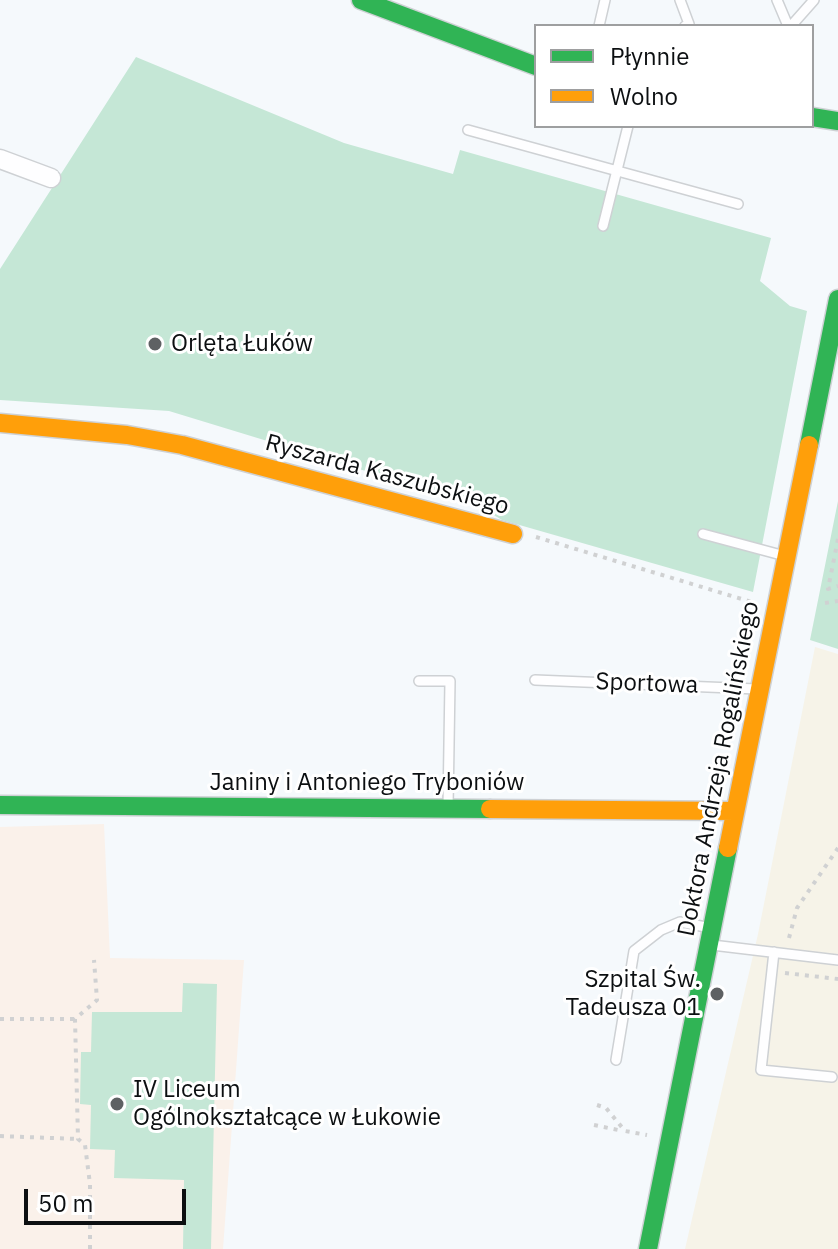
<!DOCTYPE html>
<html>
<head>
<meta charset="utf-8">
<style>
	body { margin:0 }
	#map { position:relative; width:838px; height:1249px; overflow:hidden; background:#f5f9fc; font-family:"IBM Plex Sans",sans-serif }
	canvas { display:block }
	.legend { position:absolute; left:534px; top:24px; width:280px; height:104px; box-sizing:border-box; background:#fff; border:2px solid #9e9fa0; margin:0; padding:10px 14px; list-style:none; font-size:24px; color:#0c0f11 }
	.legend li { display:flex; align-items:center; gap:16px; height:40px }
	.legend b { width:40px; border:2px solid #9e9fa0 }
	.scale { position:absolute; left:24px; top:1189px; width:162px; height:36px; box-sizing:border-box; border:4px solid #0c0f11; border-top:0; padding-left:10px; font-size:24px; line-height:28px; white-space:nowrap; color:#0c0f11; -webkit-text-stroke:6px #fff; paint-order:stroke }
</style>
</head>
<body>
<div id="map">
<canvas width="838" height="1249"></canvas>
<ul class="legend">
<li><b style="height:10px;background:#30b455"></b>Płynnie</li>
<li><b style="height:10px;background:#ff9f0a"></b>Wolno</li>
</ul>
<div class="scale">50 m</div>
</div>
<script>
const ctx = document.querySelector('canvas').getContext('2d');
ctx.lineJoin = 'round';
function paint(path, color) { ctx.fillStyle = color; ctx.fill(path, 'evenodd'); }
const shape = rows => new Path2D(rows.map(r => 'M' + r).join(''));
function stroke(path, color, width, dash) { ctx.strokeStyle = color; ctx.lineWidth = width; ctx.lineCap = dash ? 'butt' : 'round'; ctx.setLineDash(dash || []); ctx.stroke(path); }
function label(font, color, halo, rows, align = 'center') {
  ctx.font = font + ' "IBM Plex Sans",sans-serif'; ctx.lineWidth = 6; ctx.setLineDash([]); ctx.textBaseline = 'middle'; ctx.strokeStyle = halo; ctx.fillStyle = color; for (const [text, x, y, turn = 0] of rows) {
    ctx.save(); ctx.translate(x, y); ctx.rotate((+turn || 0) * Math.PI / 180); ctx.textAlign = isNaN(turn) ? turn : align; if (halo) ctx.strokeText(text, 0, 0); ctx.fillText(text, 0, 0); ctx.restore();
  }
}
const education = shape([
	[104,824,110,958,244,960,223,1249,0,1249,0,827]
]);
const medical = shape([
	[815,647,838,654,838,1249,685,1249,758,934]
]);
const green = shape([
	[136,57,344,143,453,174,460,150,771,238,760,281,790,306,807,311,753,592,502,520,477,505,169,411,0,400,0,269],
	[838,501,838,649,810,640],
	[183,983,217,984,211,1249,183,1249,184,1180,114,1178,115,1150,90,1149,91,1105,80,1104,81,1052,91,1052,92,1012,182,1012]
]);
const path = shape([
	[536,537,755,603],
	[838,539,828,589,838,586],
	[825,603,838,601],
	[789,938,797,908,838,848],
	[785,973,838,979],
	[0,1019,75,1019],
	[597,1105,606,1108,625,1131,647,1135],
	[594,1125,623,1131],
	[0,1136,78,1139],
	[90,1249,90,1184,85,1145,78,1139,75,1019,97,1000,94,960]
]);
const lane = shape([
	[680,0,689,24,685,26],
	[777,0,788,26],
	[599,26,605,0],
	[791,26,814,0],
	[468,130,738,204],
	[603,226,628,126],
	[703,534,785,556],
	[535,680,757,689],
	[419,681,450,681,448,807],
	[712,945,838,960],
	[774,952,761,1070,832,1077],
	[616,1060,634,951,661,930,680,922,711,928]
]);
const street = shape([
	[0,159,51,178]
]);
const fast = shape([
	[361,0,536,66],
	[812,117,838,121],
	[809,445,838,299],
	[0,805,490,809],
	[648,1249,728,848]
]);
const slow = shape([
	[0,423,127,435,182,445,513,534],
	[490,809,735,811],
	[728,848,809,445]
]);
const markers = [
	[155,344,8,"#5e6163"],
	[717,994,8,"#5e6163"],
	[117,1104,8,"#5e6163"]
];
const poiNames = [
	["Orlęta Łuków",171,344],
	["Szpital Św.",701,980,"right"],
	["Tadeusza 01",701,1008,"right"],
	["IV Liceum",133,1090],
	["Ogólnokształcące w Łukowie",133,1118]
];
const streetNames = [
	["Ryszarda Kaszubskiego",387,475,15],
	["Sportowa",647,684,2],
	["Doktora Andrzeja Rogalińskiego",719,769,-79],
	["Janiny i Antoniego Tryboniów",367,783]
];
paint(education, '#faf1ea');
paint(medical, '#f6f3e8');
paint(green, '#c5e7d6');
stroke(lane, '#ced1d4', 12);
stroke(street, '#ced1d4', 21);
stroke(fast, '#ced1d4', 21);
stroke(slow, '#ced1d4', 21);
stroke(path, '#d0d1d2', 4, [4, 6]);
stroke(lane, '#fefeff', 9);
stroke(street, '#fefeff', 18);
stroke(fast, '#30b455', 18);
stroke(slow, '#ff9f0a', 18);
for (const [x, y, r, color] of markers) { const dot = new Path2D(); dot.arc(x, y, r, 0, 2 * Math.PI); ctx.fillStyle = color; ctx.fill(dot); stroke(dot, '#fff', 3); }
label('24px', '#0c0f11', '#fff', poiNames, 'left');
label('24px', '#0c0f11', '#fff', streetNames);
</script>
</body>
</html>
